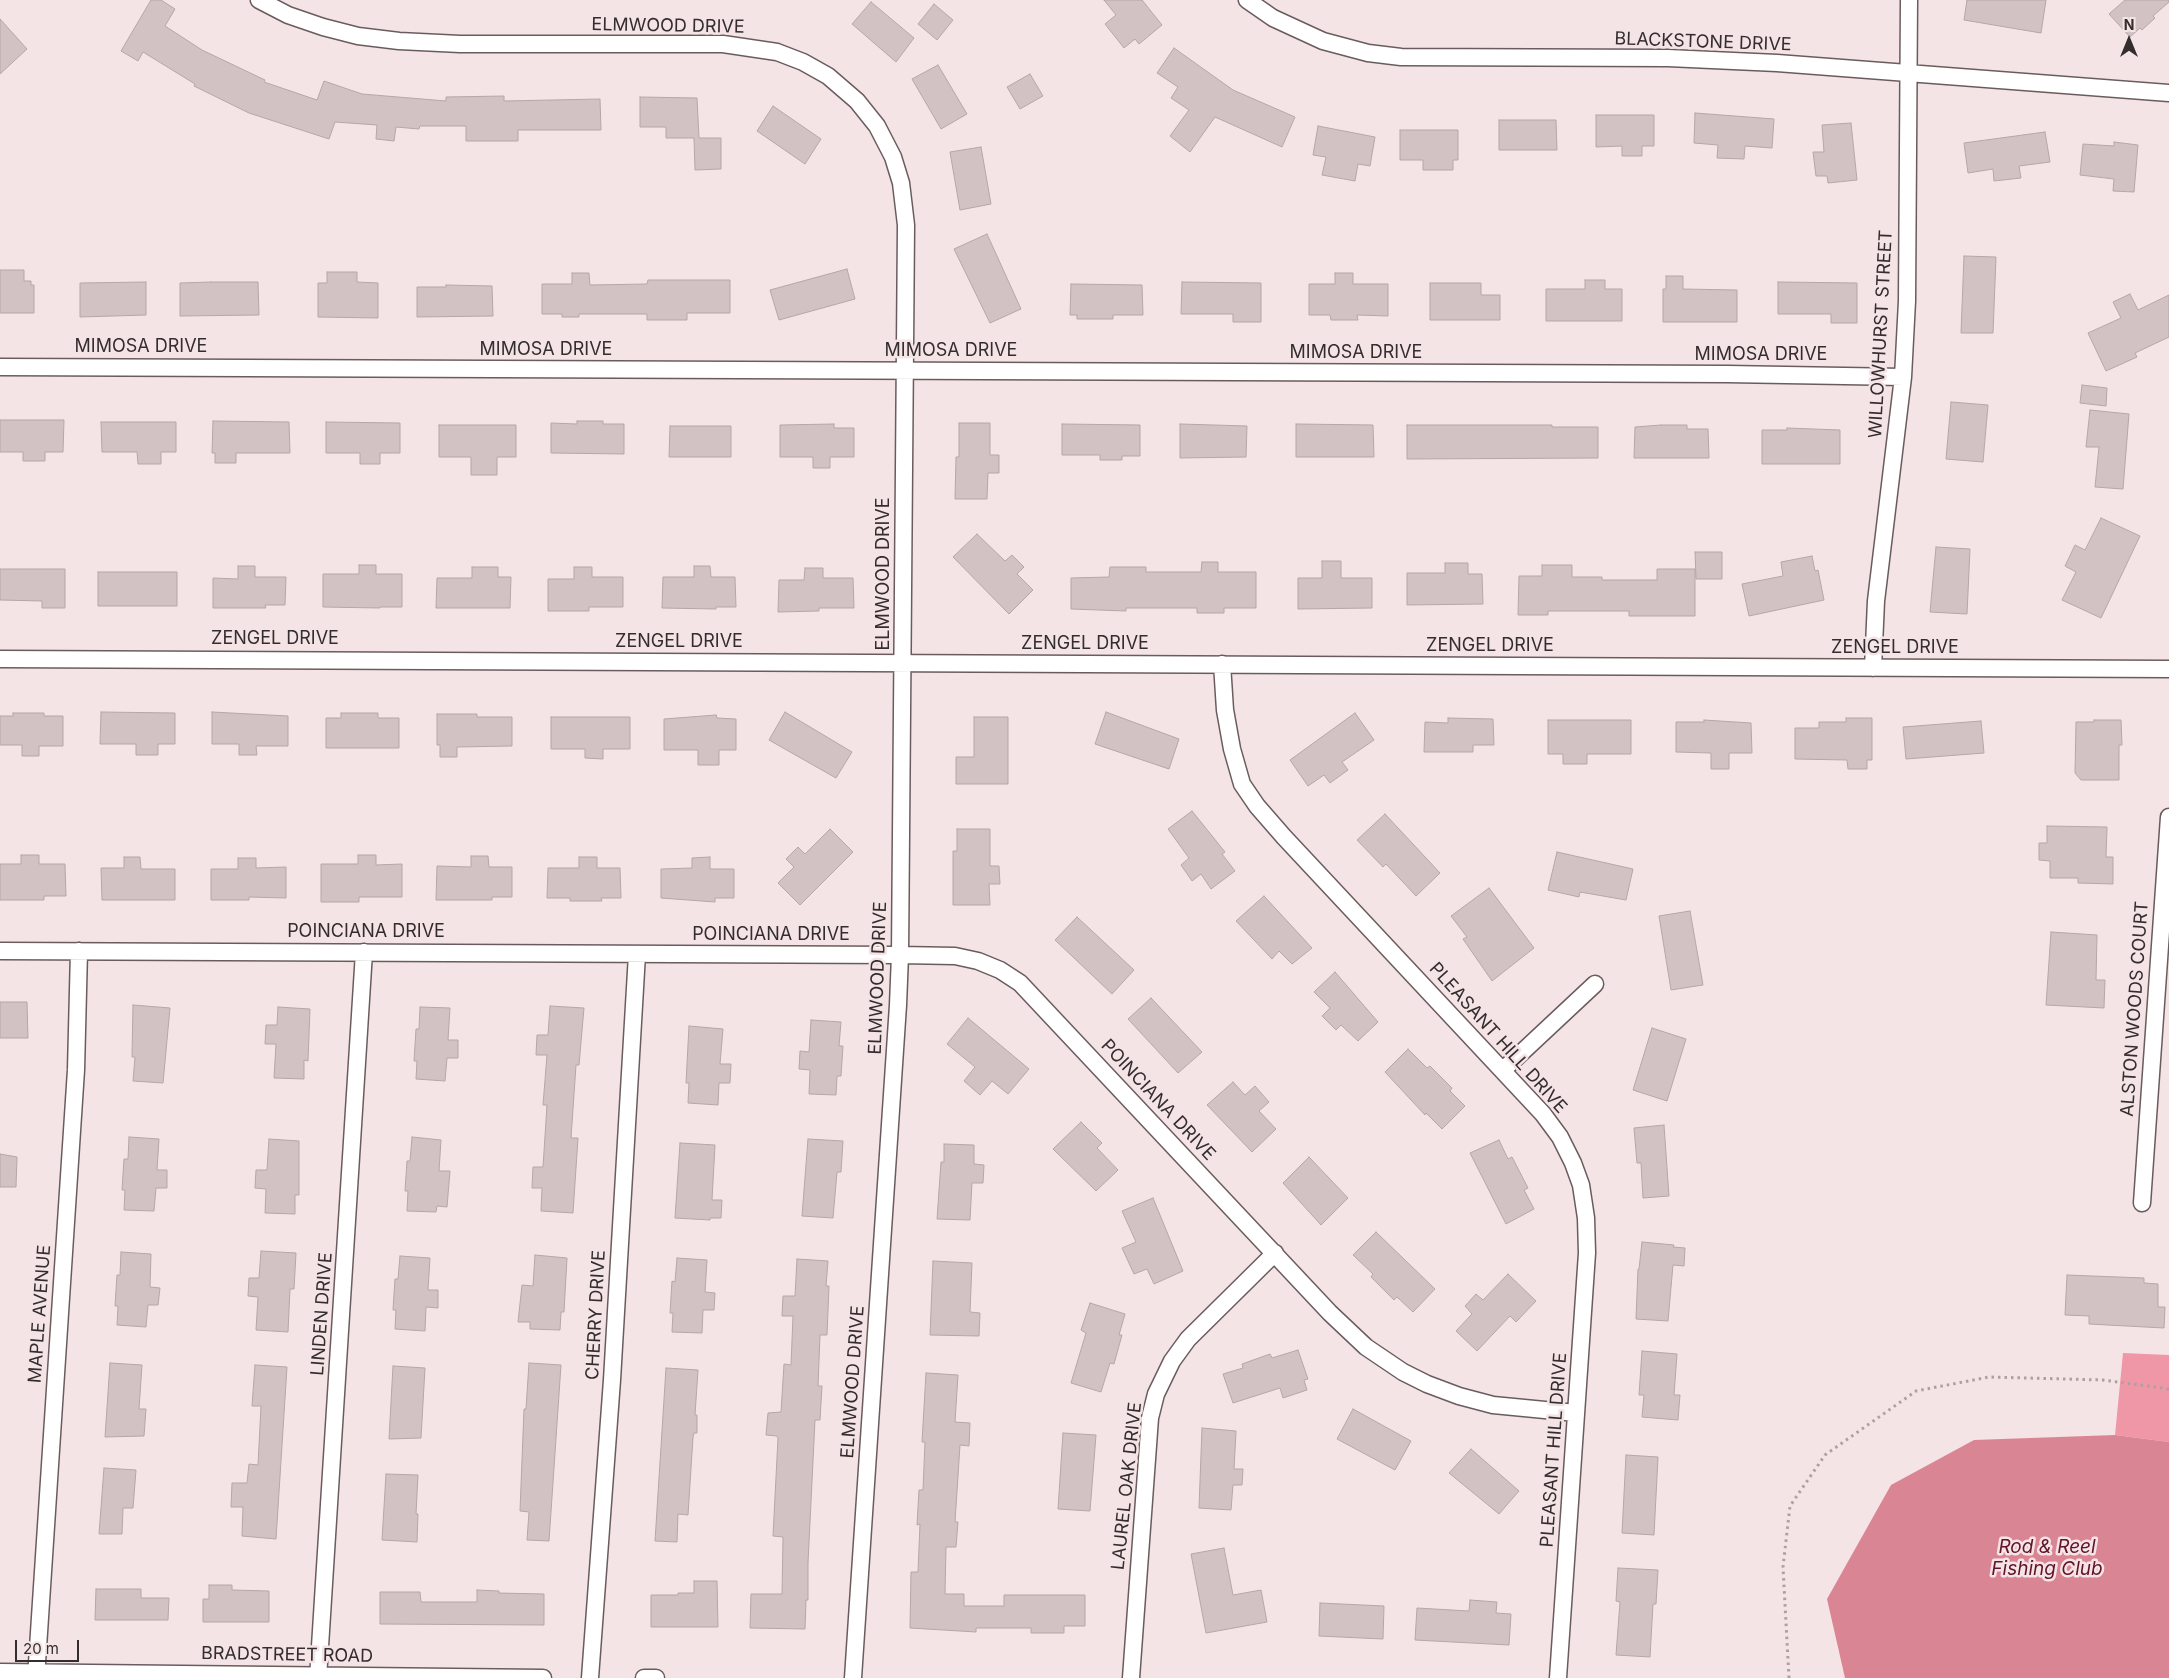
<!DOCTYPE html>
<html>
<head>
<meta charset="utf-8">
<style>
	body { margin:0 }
	#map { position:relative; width:2169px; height:1678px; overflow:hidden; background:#f5e4e6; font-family:Inter,sans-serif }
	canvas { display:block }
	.north { position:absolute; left:2104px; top:15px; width:50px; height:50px; -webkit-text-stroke:4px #f5e4e6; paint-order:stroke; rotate:0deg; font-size:14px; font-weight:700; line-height:20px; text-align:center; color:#342d2e }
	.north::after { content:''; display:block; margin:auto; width:18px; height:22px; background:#342d2e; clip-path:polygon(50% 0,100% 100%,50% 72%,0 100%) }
	.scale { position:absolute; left:15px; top:1640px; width:64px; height:22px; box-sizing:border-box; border:2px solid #342d2e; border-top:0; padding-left:6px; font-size:15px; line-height:18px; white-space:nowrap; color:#342d2e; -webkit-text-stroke:4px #f5e4e6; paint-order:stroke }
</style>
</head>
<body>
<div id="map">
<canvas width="2169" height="1678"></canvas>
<div class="north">N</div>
<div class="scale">20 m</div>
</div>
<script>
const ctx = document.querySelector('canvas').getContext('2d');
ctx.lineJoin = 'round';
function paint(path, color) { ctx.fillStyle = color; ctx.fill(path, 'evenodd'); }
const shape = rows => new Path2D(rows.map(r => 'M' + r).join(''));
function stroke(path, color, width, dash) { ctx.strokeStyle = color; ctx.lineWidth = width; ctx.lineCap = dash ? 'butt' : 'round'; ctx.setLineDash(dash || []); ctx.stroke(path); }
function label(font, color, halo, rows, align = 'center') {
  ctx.font = font + ' Inter,sans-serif'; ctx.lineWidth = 5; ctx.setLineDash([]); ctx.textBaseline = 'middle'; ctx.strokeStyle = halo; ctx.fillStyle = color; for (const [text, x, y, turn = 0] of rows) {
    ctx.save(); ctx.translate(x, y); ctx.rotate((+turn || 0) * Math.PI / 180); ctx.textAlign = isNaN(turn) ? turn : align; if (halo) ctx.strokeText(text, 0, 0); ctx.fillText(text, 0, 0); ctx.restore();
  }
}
const forest = shape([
	[2123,1353,2169,1355,2169,1442,2115,1435]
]);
const water = shape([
	[2115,1435,2169,1442,2169,1678,1845,1678,1827,1599,1891,1485,1974,1440]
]);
const building = shape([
	[151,0,161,0,175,9,165,26,202,50,265,80,264,82,317,100,324,81,362,94,446,101,446,97,504,96,504,101,600,99,601,130,518,130,518,141,466,141,466,126,420,126,419,129,396,127,394,141,376,139,377,125,335,122,329,139,249,113,194,86,195,84,143,52,138,61,121,51,151,0],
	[1104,0,1142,0,1162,25,1139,44,1135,39,1124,48,1105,24,1116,15,1104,0],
	[1967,0,2046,0,2041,33,1964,20,1967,0],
	[2125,0,2169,0,2169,2,2153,16,2155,18,2142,30,2140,28,2130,37,2109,14,2125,0],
	[871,2,914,38,896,62,852,24,871,2],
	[934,4,953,20,937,40,918,24,934,4],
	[0,19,27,49,0,74,0,19],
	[1174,48,1233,90,1295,117,1282,147,1215,117,1190,152,1170,136,1189,110,1171,98,1178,87,1157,73,1174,48],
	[938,65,967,114,941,129,912,79,938,65],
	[1030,74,1043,96,1020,109,1007,87,1030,74],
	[640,97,697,98,699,138,721,138,721,169,695,170,694,138,666,138,666,127,640,127,640,97],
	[773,106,821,139,805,164,757,131,773,106],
	[1695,113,1774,119,1772,148,1745,146,1744,159,1717,158,1718,145,1694,143,1695,113],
	[1596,115,1654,115,1654,146,1642,146,1642,156,1622,156,1622,146,1596,147,1596,115],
	[1499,120,1556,120,1557,150,1499,150,1499,120],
	[1851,123,1857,180,1828,183,1827,176,1816,176,1813,152,1824,152,1822,125,1851,123],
	[1318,126,1375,137,1370,166,1358,164,1355,181,1322,175,1326,157,1313,155,1318,126],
	[1400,130,1458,130,1458,160,1453,160,1453,170,1423,170,1423,160,1400,160,1400,130],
	[2045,132,2050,162,2019,166,2021,178,1994,181,1993,169,1968,173,1964,143,2045,132],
	[2114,142,2138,145,2134,192,2113,191,2114,179,2080,175,2083,144,2114,146,2114,142],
	[981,147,991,204,960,210,950,152,981,147],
	[987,234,1021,309,990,323,954,249,987,234],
	[1964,256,1996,257,1993,333,1961,333,1964,256],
	[847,269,855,299,779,320,770,290,847,269],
	[0,270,24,270,24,281,31,281,31,285,34,285,34,313,0,313,0,270],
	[327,272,357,272,357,282,378,283,378,318,318,317,318,283,327,283,327,272],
	[572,273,589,273,590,285,647,284,648,280,730,280,730,313,687,313,687,320,647,320,647,314,579,314,579,317,562,317,562,314,542,314,542,284,572,284,572,273],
	[1335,273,1353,273,1353,284,1388,284,1388,316,1357,315,1358,320,1331,320,1330,315,1309,315,1309,284,1335,284,1335,273],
	[1666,276,1683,276,1683,289,1737,290,1737,322,1663,322,1663,289,1666,289,1666,276],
	[1585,280,1605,280,1605,289,1622,289,1622,321,1546,321,1546,289,1585,289,1585,280],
	[146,282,146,315,80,317,80,283,146,282],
	[211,282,258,282,259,315,180,316,180,283,211,282],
	[1182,282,1261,283,1261,322,1233,322,1233,314,1181,314,1182,282],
	[1778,282,1857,283,1857,323,1831,323,1831,314,1778,314,1778,282],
	[1430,283,1481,283,1481,295,1500,295,1500,320,1430,320,1430,283],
	[1071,284,1142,285,1143,315,1113,315,1113,319,1077,319,1077,315,1070,315,1071,284],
	[446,285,492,286,493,316,417,317,417,287,446,287,446,285],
	[2130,294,2138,310,2169,295,2169,337,2135,353,2137,357,2106,371,2088,333,2121,318,2113,302,2130,294],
	[2082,385,2107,388,2106,406,2080,403,2082,385],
	[1951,402,1988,405,1983,462,1946,459,1951,402],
	[2090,410,2129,414,2123,489,2095,487,2099,447,2086,447,2090,410],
	[0,420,64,420,63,452,45,452,45,461,23,461,23,452,0,452,0,420],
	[213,421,289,422,290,453,236,453,236,463,215,463,215,453,212,453,213,421],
	[577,421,603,421,603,424,624,424,624,454,551,453,551,423,577,424,577,421],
	[101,422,176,422,176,452,161,452,161,464,138,464,137,452,102,452,101,422],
	[326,422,400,423,400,453,380,453,380,464,360,464,360,453,326,453,326,422],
	[959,423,990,423,990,455,999,455,999,473,988,473,987,499,955,499,956,457,959,457,959,423],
	[834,424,834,428,854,428,854,457,830,457,830,468,813,468,813,457,780,457,780,425,834,424],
	[1062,424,1140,425,1140,456,1122,456,1122,460,1100,460,1100,455,1062,455,1062,424],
	[1180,424,1247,426,1246,457,1180,458,1180,424],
	[1296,424,1373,425,1374,457,1296,457,1296,424],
	[439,425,516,425,516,457,497,457,497,475,471,475,471,457,439,457,439,425],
	[1407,425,1552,425,1552,427,1598,427,1598,458,1407,459,1407,425],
	[1661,425,1687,425,1687,429,1708,429,1709,458,1634,458,1635,427,1661,425],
	[670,426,731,426,731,457,669,457,670,426],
	[1787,428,1840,430,1840,464,1762,464,1762,430,1787,430,1787,428],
	[2101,518,2140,536,2101,618,2062,600,2076,572,2065,566,2075,545,2085,550,2101,518],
	[977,534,1005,561,1012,555,1024,567,1017,574,1033,590,1009,614,953,557,977,534],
	[1936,547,1970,549,1967,614,1930,612,1936,547],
	[1695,552,1722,552,1722,579,1696,579,1695,552],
	[1812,556,1815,571,1818,570,1824,600,1749,616,1742,584,1783,576,1781,562,1812,556],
	[1322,561,1341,561,1341,578,1372,578,1372,608,1298,609,1298,578,1322,578,1322,561],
	[1202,562,1218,562,1218,572,1256,572,1256,608,1224,608,1224,613,1197,613,1197,608,1126,608,1126,611,1071,609,1071,578,1109,577,1110,567,1146,567,1146,572,1201,572,1202,562],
	[1445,563,1468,563,1468,574,1482,574,1483,604,1407,605,1407,573,1445,573,1445,563],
	[359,565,376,565,376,574,402,574,402,607,380,607,380,608,323,607,323,574,359,574,359,565],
	[1542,565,1572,565,1572,577,1602,577,1602,580,1657,580,1657,569,1695,569,1695,616,1629,616,1629,611,1548,611,1548,615,1518,615,1519,576,1542,576,1542,565],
	[238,566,255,566,255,577,286,577,285,605,265,605,266,608,213,608,213,578,238,579,238,566],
	[694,566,710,566,711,577,735,577,736,607,716,607,716,609,662,608,663,577,694,577,694,566],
	[472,567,498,567,498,577,511,577,510,608,436,608,437,578,472,578,472,567],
	[574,567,592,567,592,577,623,577,623,607,589,607,589,611,548,611,548,579,574,579,574,567],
	[805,568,823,568,823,578,853,578,854,608,819,608,819,611,778,612,779,580,804,580,805,568],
	[0,569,65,569,65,608,42,608,42,601,0,600,0,569],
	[98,572,177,572,177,606,98,606,98,572],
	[101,712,175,713,175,744,158,744,158,755,136,755,136,744,100,744,101,712],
	[212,712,288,716,288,746,256,746,257,755,239,755,239,744,212,744,212,712],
	[785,712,852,752,836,778,769,740,785,712],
	[1106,712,1179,739,1169,769,1095,744,1106,712],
	[13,713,44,713,44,716,63,716,63,746,39,746,39,756,22,756,22,745,0,745,0,716,13,716,13,713],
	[341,713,378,713,378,718,399,718,399,748,326,748,326,718,341,718,341,713],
	[1355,713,1374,740,1342,762,1348,770,1330,783,1324,775,1308,786,1290,760,1355,713],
	[437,714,477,714,477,717,512,717,512,746,457,747,457,757,440,757,440,745,437,745,437,714],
	[716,715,717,718,736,719,736,750,719,750,719,765,698,765,698,750,664,750,664,719,716,715],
	[551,717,630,717,630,749,603,749,603,759,585,758,585,749,551,749,551,717],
	[974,717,1008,717,1008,784,956,784,956,757,974,757,974,717],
	[1448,718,1493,719,1494,745,1473,745,1473,752,1424,752,1425,722,1448,723,1448,718],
	[1846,718,1872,718,1872,760,1867,760,1867,769,1848,769,1847,760,1795,759,1795,728,1819,728,1819,722,1846,722,1846,718],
	[1548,720,1631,720,1631,754,1587,754,1587,764,1563,764,1563,754,1548,754,1548,720],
	[1704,720,1751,723,1752,753,1729,753,1729,769,1711,769,1711,753,1676,752,1676,722,1704,722,1704,720],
	[2094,720,2121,720,2122,745,2119,745,2119,780,2081,780,2075,773,2076,722,2094,722,2094,720],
	[1981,721,1984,753,1906,759,1903,727,1981,721],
	[1192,811,1225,852,1222,854,1235,871,1211,889,1201,874,1192,881,1181,865,1189,858,1168,829,1192,811],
	[1385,814,1440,873,1416,896,1386,864,1383,867,1357,840,1385,814],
	[2047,826,2107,827,2106,857,2113,857,2113,884,2078,883,2078,878,2050,878,2050,861,2039,860,2039,843,2047,843,2047,826],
	[830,829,853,852,800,905,778,883,794,867,786,859,798,847,805,854,830,829],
	[957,829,990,829,990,866,999,866,1000,884,989,884,990,905,953,905,953,851,957,851,957,829],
	[1557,852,1633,869,1626,900,1580,892,1579,897,1548,890,1557,852],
	[21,855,39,855,39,864,65,864,66,896,44,896,44,900,0,900,0,864,21,864,21,855],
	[358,855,376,855,376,865,402,864,402,897,359,897,359,902,321,902,321,864,358,864,358,855],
	[471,856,488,856,489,867,512,867,512,897,492,897,492,900,436,900,437,866,471,867,471,856],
	[124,857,140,857,141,869,175,869,175,900,102,900,101,868,124,868,124,857],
	[579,857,597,857,597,868,620,868,621,898,601,898,602,901,570,901,570,898,547,898,548,868,579,868,579,857],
	[710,857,710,869,734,869,734,898,715,898,715,902,661,898,661,869,692,868,692,858,710,857],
	[238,858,256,858,256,868,286,867,286,898,249,897,249,900,211,900,211,869,238,869,238,858],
	[1489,888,1534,948,1492,981,1463,939,1467,937,1451,916,1489,888],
	[1264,896,1312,948,1292,964,1279,951,1272,959,1236,921,1264,896],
	[1690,911,1703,985,1671,990,1659,916,1690,911],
	[1077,917,1134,970,1112,994,1055,940,1077,917],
	[2051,932,2097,935,2096,980,2105,980,2104,1008,2046,1005,2051,932],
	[1335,972,1378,1022,1358,1041,1341,1025,1336,1030,1322,1016,1330,1008,1314,992,1335,972],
	[1151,998,1202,1052,1178,1073,1128,1019,1151,998],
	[0,1002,27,1002,28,1038,0,1038,0,1002],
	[133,1005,170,1008,163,1083,133,1081,135,1057,132,1057,133,1005],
	[550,1006,584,1008,579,1065,576,1065,571,1138,578,1138,573,1213,541,1211,542,1188,532,1188,533,1167,543,1167,547,1105,543,1105,547,1055,536,1055,537,1035,548,1035,550,1006],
	[278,1007,310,1009,308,1061,304,1060,304,1079,274,1078,276,1044,265,1044,266,1025,277,1025,278,1007],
	[420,1007,450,1008,448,1040,458,1040,458,1058,447,1058,445,1081,416,1079,417,1061,414,1061,416,1029,419,1029,420,1007],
	[968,1018,1029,1069,1008,1094,992,1081,980,1095,964,1081,975,1067,947,1044,968,1018],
	[811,1020,841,1022,839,1046,843,1046,841,1076,837,1076,836,1095,809,1094,810,1070,799,1069,800,1051,809,1052,811,1020],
	[689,1026,723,1029,720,1064,731,1064,730,1083,719,1083,718,1105,688,1103,689,1083,686,1083,689,1026],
	[1652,1028,1686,1039,1667,1101,1633,1090,1652,1028],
	[1408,1049,1427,1068,1430,1066,1452,1088,1450,1091,1465,1106,1442,1129,1426,1113,1425,1115,1385,1072,1408,1049],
	[1233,1082,1245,1095,1255,1086,1269,1102,1259,1111,1276,1129,1252,1152,1207,1105,1233,1082],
	[1081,1122,1102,1143,1097,1148,1118,1170,1096,1191,1053,1149,1081,1122],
	[1664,1125,1669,1196,1643,1198,1641,1163,1637,1163,1634,1128,1664,1125],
	[129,1137,159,1139,157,1170,167,1170,167,1188,156,1188,154,1211,124,1210,125,1190,122,1190,124,1159,128,1159,129,1137],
	[412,1137,441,1140,439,1171,450,1171,447,1207,437,1206,436,1212,407,1211,408,1191,405,1191,407,1161,410,1161,412,1137],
	[269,1139,299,1141,299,1195,295,1195,295,1214,265,1213,266,1189,255,1188,256,1170,267,1170,269,1139],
	[808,1139,843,1141,841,1172,837,1172,833,1218,802,1216,808,1139],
	[1499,1140,1508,1159,1512,1157,1528,1188,1524,1190,1534,1209,1506,1224,1470,1153,1499,1140],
	[680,1143,715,1145,712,1200,722,1200,721,1218,710,1218,710,1220,675,1218,680,1143],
	[944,1144,974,1145,974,1164,984,1165,983,1183,972,1183,970,1220,937,1219,941,1162,944,1162,944,1144],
	[0,1154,17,1157,16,1187,0,1187,0,1154],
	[1309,1157,1348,1198,1321,1225,1283,1183,1309,1157],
	[1153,1198,1183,1271,1154,1284,1147,1269,1134,1274,1122,1248,1136,1242,1122,1211,1153,1198],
	[1376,1232,1435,1289,1413,1312,1397,1297,1394,1300,1371,1277,1373,1274,1353,1255,1376,1232],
	[1642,1242,1674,1245,1673,1247,1685,1248,1684,1266,1673,1265,1668,1321,1636,1319,1638,1269,1639,1269,1642,1242],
	[261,1251,296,1253,294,1289,290,1289,288,1332,256,1330,258,1297,248,1296,249,1278,259,1278,261,1251],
	[121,1252,151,1254,150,1287,160,1288,158,1305,148,1305,146,1327,117,1325,118,1306,115,1306,117,1275,120,1275,121,1252],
	[535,1255,567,1258,564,1312,561,1312,560,1330,530,1329,530,1322,518,1322,522,1285,533,1286,535,1255],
	[400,1256,430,1258,428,1290,438,1290,438,1308,426,1307,425,1331,395,1329,396,1310,393,1310,395,1279,398,1279,400,1256],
	[677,1258,707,1260,705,1292,715,1293,714,1310,703,1310,702,1333,672,1332,673,1313,670,1313,672,1281,675,1282,677,1258],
	[797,1259,828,1261,826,1286,829,1286,827,1335,820,1335,818,1386,822,1386,820,1420,815,1420,808,1563,808,1600,806,1600,805,1629,750,1628,751,1594,782,1594,783,1537,773,1536,778,1438,777,1436,766,1435,768,1413,781,1412,784,1364,791,1365,793,1316,782,1316,783,1296,795,1296,797,1259],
	[933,1261,972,1263,970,1312,980,1313,979,1336,930,1335,933,1261],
	[1508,1274,1536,1301,1516,1322,1510,1316,1477,1351,1456,1331,1472,1314,1465,1306,1476,1294,1483,1300,1508,1274],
	[2067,1275,2144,1278,2144,1283,2158,1284,2158,1307,2165,1307,2164,1328,2089,1324,2089,1316,2065,1315,2067,1275],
	[1090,1303,1125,1314,1119,1335,1122,1335,1114,1364,1110,1363,1101,1392,1071,1383,1086,1333,1081,1330,1090,1303],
	[1298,1350,1308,1379,1304,1380,1307,1390,1283,1398,1280,1388,1233,1403,1223,1374,1243,1368,1242,1364,1270,1354,1272,1358,1298,1350],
	[1642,1351,1677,1354,1674,1395,1680,1395,1678,1420,1642,1417,1644,1395,1639,1395,1642,1351],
	[110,1363,142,1365,139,1409,146,1409,144,1436,105,1437,110,1363],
	[529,1363,561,1365,549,1541,527,1540,529,1512,520,1511,524,1409,526,1409,529,1363],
	[255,1365,287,1367,276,1539,242,1536,243,1507,231,1507,232,1483,247,1483,249,1464,258,1465,261,1406,252,1406,255,1365],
	[393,1366,425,1368,421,1438,389,1439,393,1366],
	[666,1368,698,1370,695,1415,697,1415,697,1433,694,1433,693,1437,688,1515,678,1514,677,1542,655,1541,666,1368],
	[926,1373,958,1375,955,1422,970,1423,969,1446,960,1445,955,1522,958,1522,956,1547,946,1547,945,1594,964,1594,964,1606,1004,1606,1004,1595,1085,1595,1085,1626,1064,1626,1064,1633,1031,1633,1031,1628,976,1628,976,1632,910,1628,911,1572,918,1572,920,1524,917,1525,919,1490,923,1490,925,1442,922,1442,926,1373],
	[1353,1409,1411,1441,1395,1470,1337,1439,1353,1409],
	[1202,1428,1236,1431,1234,1469,1243,1469,1242,1485,1233,1485,1231,1510,1199,1508,1202,1428],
	[1063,1433,1096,1435,1090,1511,1058,1509,1063,1433],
	[1471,1449,1519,1491,1499,1514,1449,1473,1471,1449],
	[1626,1455,1658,1457,1654,1535,1622,1533,1626,1455],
	[104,1468,136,1470,133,1508,123,1508,122,1534,99,1534,104,1468],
	[386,1474,418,1475,416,1514,418,1514,417,1542,382,1540,386,1474],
	[1224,1548,1233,1595,1261,1590,1267,1622,1206,1633,1191,1554,1224,1548],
	[1618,1568,1658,1570,1656,1604,1653,1604,1650,1657,1616,1655,1620,1602,1616,1601,1618,1568],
	[694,1581,717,1581,718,1627,651,1627,651,1595,678,1595,678,1593,694,1593,694,1581],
	[209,1585,232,1585,232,1590,269,1591,269,1622,203,1622,203,1599,209,1599,209,1585],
	[96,1589,141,1589,141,1598,169,1598,168,1620,95,1620,96,1589],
	[477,1590,499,1591,499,1593,544,1594,544,1625,380,1624,380,1592,420,1592,421,1602,477,1602,477,1590],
	[1470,1600,1497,1602,1496,1613,1511,1614,1509,1645,1415,1640,1417,1608,1469,1611,1470,1600],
	[1320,1603,1384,1606,1383,1639,1319,1636,1320,1603]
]);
const path = shape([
	[1789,1678,1783,1567,1790,1506,1825,1455,1916,1391,1989,1377,2103,1380,2169,1389]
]);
const street = shape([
	[259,0,288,15,323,27,358,36,399,41,460,44,723,44,777,52,803,62,828,76,857,101,877,126,893,157,901,183,906,225,900,955,898,1005,853,1678],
	[1247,0,1273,18,1323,41,1368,53,1401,57,1668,58,1777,63,2169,93],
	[0,367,1727,374,1903,377],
	[0,659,2169,669],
	[1222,664,1225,710,1232,749,1242,784,1257,806,1284,837,1543,1114,1560,1137,1573,1163,1581,1185,1586,1218,1587,1253,1558,1678],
	[1873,668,1876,601,1903,377,1907,301,1909,0],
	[0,951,900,955,955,956,978,961,1000,970,1020,983,1330,1313,1366,1347,1403,1372,1427,1384,1459,1396,1493,1405,1576,1413],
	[1503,1070,1595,984],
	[2142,1203,2169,817],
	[0,1672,543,1678],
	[36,1678,76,1070,79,951],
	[318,1678,364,952],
	[590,1678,612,1380,637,954],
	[644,1678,656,1678],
	[1131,1678,1150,1418,1156,1394,1172,1361,1188,1339,1275,1253]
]);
const streetNames = [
	["ELMWOOD DRIVE",668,26,1],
	["BLACKSTONE DRIVE",1703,42,2],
	["WILLOWHURST STREET",1881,334,-87],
	["MIMOSA DRIVE",141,347],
	["MIMOSA DRIVE",546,350],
	["MIMOSA DRIVE",951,351],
	["MIMOSA DRIVE",1356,353],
	["MIMOSA DRIVE",1761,355],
	["ELMWOOD DRIVE",884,574,-90],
	["ZENGEL DRIVE",275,639],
	["ZENGEL DRIVE",679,642],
	["ZENGEL DRIVE",1085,644],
	["ZENGEL DRIVE",1490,646],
	["ZENGEL DRIVE",1895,648],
	["POINCIANA DRIVE",366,932],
	["POINCIANA DRIVE",771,935],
	["ELMWOOD DRIVE",878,978,-88],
	["ALSTON WOODS COURT",2135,1009,-86],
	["PLEASANT HILL DRIVE",1498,1038,48],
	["POINCIANA DRIVE",1158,1100,47],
	["MAPLE AVENUE",40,1314,-86],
	["LINDEN DRIVE",322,1314,-86],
	["CHERRY DRIVE",596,1315,-87],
	["ELMWOOD DRIVE",853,1382,-86],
	["PLEASANT HILL DRIVE",1554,1450,-86],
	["LAUREL OAK DRIVE",1127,1486,-84],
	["BRADSTREET ROAD",287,1655,1]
];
const waterNames = [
	["Rod & Reel",2047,1547],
	["Fishing Club",2047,1569]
];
paint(forest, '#ef97a6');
paint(water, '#da8593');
paint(building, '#d3c2c4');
stroke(building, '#b6a6a8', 1);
stroke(street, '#6a5c5d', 19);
stroke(path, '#ada0a1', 3, [2.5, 4]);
stroke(street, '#fff', 16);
label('18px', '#342d2e', '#f5e4e6', streetNames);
label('italic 19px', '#601329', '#f5e4e6', waterNames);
</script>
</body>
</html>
